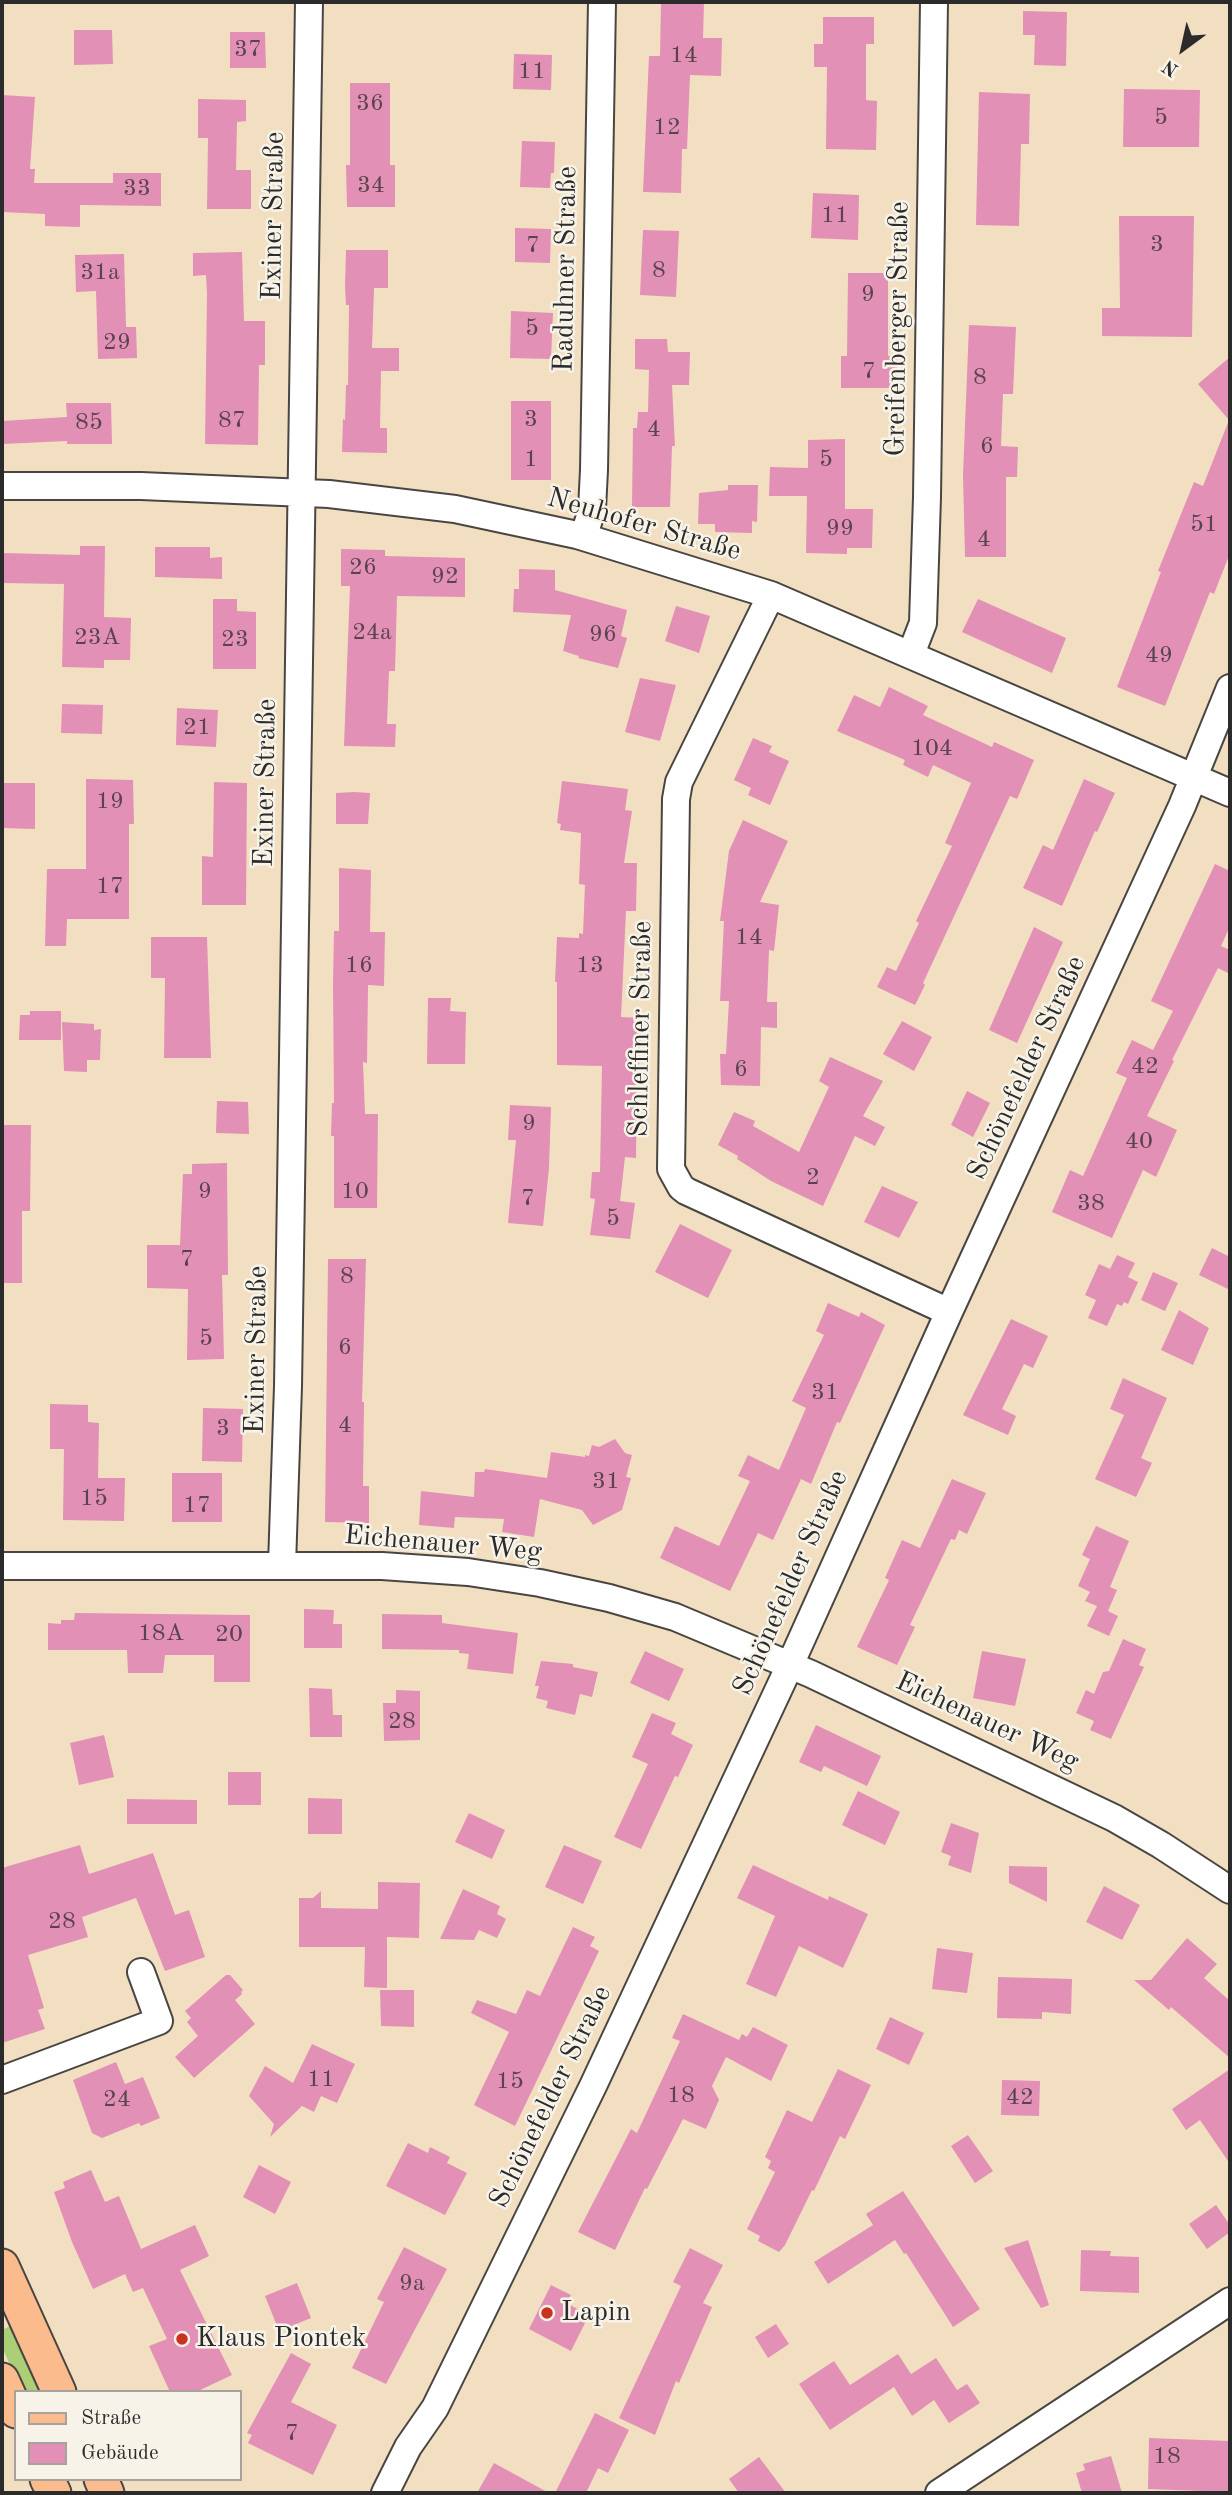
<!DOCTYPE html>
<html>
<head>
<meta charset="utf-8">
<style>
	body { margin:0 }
	#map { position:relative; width:1232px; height:2495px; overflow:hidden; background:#f2dfc2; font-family:"Old Standard TT",serif }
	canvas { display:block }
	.frame { position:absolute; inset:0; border:4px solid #2b2b2b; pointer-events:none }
	.legend { position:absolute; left:14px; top:2390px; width:228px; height:91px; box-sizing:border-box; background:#f7f3e8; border:2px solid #a5a39c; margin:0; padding:9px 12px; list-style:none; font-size:21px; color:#2b2b2b }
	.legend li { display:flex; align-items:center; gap:14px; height:35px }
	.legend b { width:35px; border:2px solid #a5a39c }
	.north { position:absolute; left:1148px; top:14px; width:70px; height:70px; -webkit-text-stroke:5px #f7f3e8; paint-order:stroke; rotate:213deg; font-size:19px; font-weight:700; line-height:28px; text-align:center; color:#2b2b2b }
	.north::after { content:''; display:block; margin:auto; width:24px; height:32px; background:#2b2b2b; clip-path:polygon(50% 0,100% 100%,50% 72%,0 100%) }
</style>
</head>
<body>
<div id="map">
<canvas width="1232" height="2495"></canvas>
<div class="frame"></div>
<ul class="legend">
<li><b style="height:9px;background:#fbbb8d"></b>Straße</li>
<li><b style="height:19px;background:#e290b5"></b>Gebäude</li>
</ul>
<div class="north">N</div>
</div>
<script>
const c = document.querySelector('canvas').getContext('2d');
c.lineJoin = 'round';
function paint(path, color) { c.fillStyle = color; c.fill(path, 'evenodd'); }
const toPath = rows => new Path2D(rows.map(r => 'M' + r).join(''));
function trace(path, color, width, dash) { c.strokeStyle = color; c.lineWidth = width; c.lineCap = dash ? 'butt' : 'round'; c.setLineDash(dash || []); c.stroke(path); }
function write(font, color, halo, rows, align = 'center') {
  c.font = font + ' "Old Standard TT",serif'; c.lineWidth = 5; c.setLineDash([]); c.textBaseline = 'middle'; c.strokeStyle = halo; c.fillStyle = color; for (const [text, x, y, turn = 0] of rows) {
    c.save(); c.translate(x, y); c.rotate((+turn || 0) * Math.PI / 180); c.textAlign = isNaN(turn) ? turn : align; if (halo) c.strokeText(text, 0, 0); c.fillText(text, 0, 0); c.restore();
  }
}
paint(toPath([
	[10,2326,41,2392,22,2392,2,2347,2,2330]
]), '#acce77');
paint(toPath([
	[661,2,704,2,703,38,722,38,721,76,690,75,687,149,682,149,681,193,643,192,649,56,660,56],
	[1023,11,1067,12,1066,66,1034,65,1035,35,1023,35],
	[823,17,874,17,874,44,866,44,866,100,877,101,876,150,826,149,827,67,814,67,814,44,823,44],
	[74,30,112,30,113,64,74,65],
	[230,32,265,32,266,68,230,68],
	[514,54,552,55,551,90,513,89],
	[350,83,390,83,390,165,395,165,395,207,347,207,346,165,350,165],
	[1124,89,1200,90,1199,147,1123,147],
	[979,92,1030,94,1029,144,1021,144,1019,226,976,225],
	[2,95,35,97,30,169,35,169,34,183,113,183,113,173,161,173,161,206,80,205,80,227,45,226,45,214,2,212],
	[198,99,246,100,246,121,237,122,236,170,251,170,251,209,207,209,208,138,198,138],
	[522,141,555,142,554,173,551,173,550,188,520,187],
	[813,193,859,195,858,240,811,238],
	[1119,216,1194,216,1192,337,1102,336,1102,308,1120,308],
	[515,228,551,229,550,263,515,262],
	[643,230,679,231,676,297,640,295],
	[346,250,388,250,388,288,374,288,372,348,399,348,399,371,381,371,380,428,387,428,387,453,342,452,343,419,345,420,346,385,348,385,349,305,346,305,345,287],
	[242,252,244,321,265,321,265,365,259,365,258,445,205,444,207,293,206,275,193,276,193,253],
	[124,254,126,327,136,327,137,358,98,359,96,291,76,292,75,255],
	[848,273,888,273,888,356,897,356,897,388,841,388,841,356,847,356],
	[511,311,553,313,551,359,510,358],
	[969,325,1016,327,1013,394,1003,394,1001,446,1018,447,1017,477,1006,477,1006,557,965,557,963,475],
	[635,339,667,339,668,352,690,352,689,385,672,385,675,446,672,446,670,507,632,507,633,428,637,428,638,412,648,412,649,370,635,369],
	[1230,357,1230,553,1214,594,1210,592,1165,706,1117,687,1161,572,1158,571,1194,482,1203,486,1229,420,1198,384],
	[511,401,551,401,551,480,511,480],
	[66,403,111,403,112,444,67,444,67,441,2,444,2,421,67,417],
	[845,439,845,509,873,509,872,548,847,548,847,554,806,553,807,496,769,496,770,467,808,468,808,440],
	[728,485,758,485,757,522,752,521,752,533,715,532,715,524,698,524,699,493,728,490],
	[80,546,105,546,104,617,131,618,130,660,104,660,104,668,62,667,64,584,2,583,2,553,80,555],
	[155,547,210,547,210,558,222,557,222,579,155,577],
	[341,549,385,550,385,556,465,558,465,597,397,596,395,671,389,671,387,724,396,724,395,747,344,746,350,586,341,586],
	[519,569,555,570,555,590,627,610,621,636,627,638,618,668,578,658,579,656,563,651,571,615,513,612,514,589,519,589],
	[213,599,237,599,237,611,256,612,256,669,213,669],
	[978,599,1066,638,1052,673,962,632],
	[676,606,710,616,699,653,665,641],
	[640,678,676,685,660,741,625,732],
	[889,687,928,706,923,715,992,747,994,742,1034,760,1017,799,1010,796,923,983,925,985,915,1005,877,987,887,967,896,971,919,923,916,921,952,846,945,843,971,783,933,765,928,777,903,765,905,760,837,731,854,695,880,707],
	[62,704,103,705,102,734,61,733],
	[177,708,218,710,216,747,176,745],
	[753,738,772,746,769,752,789,761,770,805,748,795,751,788,734,780],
	[86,779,133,780,134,824,129,824,129,919,67,919,66,946,45,946,47,869,86,869],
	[1084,779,1115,793,1097,832,1095,831,1062,906,1023,888,1043,845,1053,850],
	[562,781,628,789,625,810,632,811,624,863,637,863,636,911,626,911,621,1017,642,1018,639,1067,637,1067,636,1158,625,1157,620,1201,635,1203,630,1239,590,1235,595,1199,590,1198,592,1172,600,1172,602,1066,557,1065,557,982,555,982,557,937,579,938,579,933,583,934,585,885,579,884,581,833,560,830,561,824,557,823],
	[214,782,247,783,246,905,202,905,202,856,213,857],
	[2,783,35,783,35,829,2,828],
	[354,792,370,793,368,824,336,824,336,793],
	[743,820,788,841,760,902,779,905,774,951,769,950,767,1002,777,1002,777,1028,761,1027,760,1086,721,1085,720,1054,726,1054,729,1001,720,1001,724,921,720,921,729,851],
	[1215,864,1230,871,1230,926,1221,946,1230,950,1230,974,1218,968,1172,1060,1174,1061,1147,1116,1177,1130,1156,1177,1143,1170,1112,1238,1052,1212,1070,1170,1083,1176,1127,1078,1116,1073,1132,1040,1153,1050,1173,1011,1151,1001],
	[339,868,371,870,370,932,385,932,384,986,368,985,367,1063,363,1062,365,1114,378,1114,377,1208,334,1208,334,1136,331,1136,332,1103,334,1103,333,985,334,931,339,931],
	[1034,927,1063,942,1017,1043,989,1030],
	[151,937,207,937,211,1058,164,1058,165,978,151,978],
	[428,998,451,998,450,1011,466,1012,465,1064,427,1064],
	[30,1011,61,1011,61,1040,19,1040,20,1015,30,1015],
	[902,1021,932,1037,914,1071,883,1054],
	[62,1022,94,1024,94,1030,101,1029,100,1060,87,1060,87,1072,64,1071],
	[830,1057,883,1081,863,1116,885,1127,875,1146,855,1136,823,1206,771,1181,737,1159,738,1156,718,1145,734,1112,755,1121,753,1126,799,1152,829,1087,819,1081],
	[967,1091,990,1103,973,1137,951,1125],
	[217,1101,248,1102,249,1134,216,1133],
	[510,1105,551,1107,549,1168,543,1226,508,1223,516,1140,508,1140],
	[2,1125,31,1125,30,1211,22,1211,22,1283,2,1283],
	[227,1163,228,1275,222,1275,224,1359,187,1360,188,1289,147,1288,147,1245,180,1245,183,1174,192,1174,192,1164],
	[882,1186,918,1202,899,1238,864,1222],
	[680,1224,732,1250,708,1298,655,1272],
	[1212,1248,1230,1257,1230,1290,1199,1275],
	[1117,1255,1135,1263,1128,1277,1138,1282,1128,1304,1124,1302,1122,1306,1117,1304,1107,1326,1088,1318,1096,1300,1085,1295,1099,1264,1110,1269],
	[328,1259,366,1259,362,1402,364,1402,363,1486,369,1486,369,1523,325,1522],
	[1153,1272,1178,1283,1165,1311,1141,1300],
	[828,1303,859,1317,861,1312,885,1325,840,1423,837,1422,811,1484,801,1479,773,1540,758,1533,730,1591,660,1558,675,1526,719,1546,750,1481,738,1476,748,1455,779,1470,806,1408,792,1401,824,1335,816,1331],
	[1179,1310,1209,1328,1193,1365,1161,1350],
	[1011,1319,1048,1336,1033,1368,1024,1364,1002,1409,1016,1416,1008,1435,963,1415],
	[1123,1378,1167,1398,1141,1458,1152,1463,1136,1497,1095,1479,1124,1415,1110,1409],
	[50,1404,88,1405,88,1422,99,1423,98,1478,125,1478,124,1521,63,1520,64,1449,50,1449],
	[203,1408,243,1409,242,1462,202,1461],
	[615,1439,625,1453,632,1455,626,1477,631,1478,622,1510,593,1525,582,1510,540,1499,534,1537,502,1532,504,1519,455,1517,454,1528,419,1525,421,1491,474,1497,475,1472,484,1472,485,1469,547,1478,551,1452,585,1457,585,1455,589,1456,592,1445,599,1447],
	[172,1473,222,1473,222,1522,172,1522],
	[952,1479,986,1493,967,1534,959,1530,955,1540,951,1539,910,1625,915,1627,897,1665,857,1647,889,1580,885,1578,902,1540,920,1548],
	[1096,1526,1129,1541,1110,1587,1117,1590,1108,1611,1118,1616,1109,1636,1087,1626,1097,1606,1085,1601,1090,1592,1078,1586,1090,1559,1082,1555],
	[304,1609,334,1610,333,1624,342,1624,342,1648,304,1648],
	[75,1613,250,1615,250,1682,214,1682,214,1655,165,1655,163,1673,128,1673,127,1650,48,1650,48,1623,61,1624,61,1620,74,1620],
	[382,1614,442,1615,442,1623,518,1633,513,1674,467,1669,469,1654,459,1653,459,1650,382,1649],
	[1123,1639,1146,1649,1139,1665,1144,1667,1111,1739,1090,1730,1094,1721,1076,1713,1086,1690,1094,1694,1103,1672,1109,1671],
	[645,1651,684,1669,669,1701,630,1683],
	[982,1651,1026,1659,1015,1706,973,1698],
	[541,1661,573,1664,573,1667,598,1672,592,1697,580,1694,575,1715,546,1708,548,1701,536,1698,539,1686,535,1686],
	[309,1688,332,1689,333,1715,342,1715,342,1737,310,1737],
	[396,1690,420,1691,420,1740,384,1741,383,1703,396,1703],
	[652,1713,676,1723,671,1734,693,1745,678,1777,675,1776,641,1849,614,1837,648,1764,632,1757],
	[816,1725,881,1756,867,1786,824,1766,821,1772,799,1762],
	[104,1735,114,1777,79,1785,70,1743],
	[228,1772,261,1772,261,1805,228,1805],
	[858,1791,900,1812,885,1845,842,1825],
	[308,1798,342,1799,342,1834,308,1834],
	[127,1799,197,1800,197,1824,127,1824],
	[469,1813,505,1830,492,1859,455,1842],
	[951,1823,979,1833,971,1873,948,1865,951,1856,941,1852],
	[80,1845,89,1874,153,1853,175,1915,189,1910,205,1957,165,1971,136,1898,82,1917,88,1937,28,1955,44,2008,38,2010,45,2029,2,2043,2,1868],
	[564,1845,602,1861,583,1904,545,1887],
	[753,1865,828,1900,829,1896,868,1914,843,1968,799,1946,776,1997,746,1984,775,1916,737,1898],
	[1009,1866,1047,1867,1047,1902,1009,1883],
	[378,1882,420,1883,419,1938,387,1937,387,1988,364,1987,365,1947,299,1947,299,1898,313,1898,321,1891,321,1908,378,1909],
	[1104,1886,1140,1905,1122,1940,1086,1922],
	[463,1889,500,1906,497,1914,506,1919,497,1938,479,1930,474,1940,440,1939],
	[573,1927,595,1937,590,1946,599,1951,515,2126,474,2105,509,2032,471,2013,477,2000,516,2014,527,1990,540,1996],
	[1187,1938,1217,1964,1204,1978,1230,2001,1230,2058,1171,2007,1169,2010,1134,1980,1151,1980],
	[937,1948,973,1953,967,1993,932,1989],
	[226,1975,230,1975,243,1990,241,1992,242,1994,235,2000,255,2024,194,2078,175,2057,198,2036,187,2022,191,2018,185,2011],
	[998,1977,1072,1979,1071,2014,1042,2012,1042,2019,997,2018],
	[380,1990,414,1990,414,2027,381,2026],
	[683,2014,739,2040,742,2034,747,2037,753,2027,788,2045,771,2081,726,2057,712,2086,719,2100,706,2129,683,2119,647,2189,645,2188,615,2250,578,2232,631,2129,637,2133,680,2041,672,2038],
	[890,2017,924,2033,909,2065,876,2049],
	[312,2044,355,2064,337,2103,321,2096,314,2112,302,2106,270,2137,274,2124,249,2096,265,2066,293,2083],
	[116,2062,125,2084,143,2077,160,2118,141,2126,139,2123,102,2138,92,2133,73,2080],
	[838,2069,871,2085,845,2139,840,2136,814,2191,812,2190,785,2245,779,2252,758,2241,760,2236,747,2229,775,2172,768,2168,771,2161,765,2157,787,2110,812,2122],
	[1230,2069,1230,2164,1200,2120,1186,2130,1172,2109],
	[1002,2080,1040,2081,1039,2116,1001,2115],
	[968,2135,993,2171,975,2183,951,2146],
	[408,2143,428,2153,430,2147,450,2157,447,2163,467,2173,445,2215,386,2186],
	[259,2165,291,2182,275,2214,243,2197],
	[91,2170,105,2202,119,2196,141,2249,195,2225,209,2256,180,2270,232,2375,196,2392,170,2392,149,2346,167,2339,143,2288,133,2292,125,2274,93,2289,72,2242,54,2192,65,2188,63,2182],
	[903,2191,980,2309,953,2327,906,2253,904,2254,895,2240,828,2284,814,2262,873,2225,866,2214],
	[1216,2205,1230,2225,1230,2232,1207,2249,1189,2224],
	[1028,2240,1049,2305,1041,2308,1004,2248],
	[404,2247,447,2269,386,2384,352,2368,384,2302,377,2299],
	[690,2248,723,2265,703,2303,712,2307,679,2383,676,2381,655,2435,619,2418,681,2286,673,2282],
	[1081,2250,1111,2251,1110,2256,1139,2257,1139,2293,1080,2291],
	[297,2283,311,2318,279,2331,265,2296],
	[551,2285,571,2295,566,2303,589,2315,571,2351,529,2329],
	[776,2324,789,2344,768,2358,755,2337],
	[291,2353,311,2364,291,2402,337,2425,313,2475,248,2443,252,2435,247,2433],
	[898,2354,911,2374,936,2358,957,2390,967,2384,980,2403,949,2423,934,2400,912,2416,894,2387,830,2430,799,2384,834,2361,850,2385],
	[595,2413,629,2430,608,2473,598,2468,586,2493,555,2493],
	[1149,2438,1230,2441,1230,2492,1148,2489],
	[1111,2456,1122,2493,1082,2493,1076,2473,1085,2470,1083,2464],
	[759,2457,786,2493,739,2493,729,2479],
	[494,2463,549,2493,477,2493]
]), '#e290b5');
const minor = toPath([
	[2,486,141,486,329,494,455,509,577,535,771,595,1230,793],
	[584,536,592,509,594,470,602,2],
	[771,595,679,782,676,799,671,1169,681,1187,686,1191,949,1312],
	[911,654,923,623,927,497,934,2],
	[282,1565,288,1386,309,2],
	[2,1566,382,1566,468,1572,540,1583,609,1598,675,1617,811,1674,1114,1818,1161,1845,1230,1890],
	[2,2080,159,2021,141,1972],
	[385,2493,408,2447,435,2408,593,2086,790,1665,949,1312,1182,806,1230,688],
	[939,2493,1230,2301]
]);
const major = toPath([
	[2,2266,59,2392],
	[2,2380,16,2411],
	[47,2479,54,2493],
	[101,2479,107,2493]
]);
trace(minor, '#494642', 30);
trace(major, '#494642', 37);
trace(minor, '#fff', 26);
trace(major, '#fbbb8d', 33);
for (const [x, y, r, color] of [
	[547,2313,7,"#c8321e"],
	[182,2339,7,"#c8321e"]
]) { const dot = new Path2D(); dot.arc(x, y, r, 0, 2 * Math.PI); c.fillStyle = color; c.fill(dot); trace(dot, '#f7f3e8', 2.5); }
write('24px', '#59444e', null, [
	["37",248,50],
	["14",684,56],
	["11",532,72],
	["36",370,104],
	["5",1161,118],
	["12",667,128],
	["34",371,186],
	["33",137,189],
	["11",835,216],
	["3",1157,245],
	["7",533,246],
	["8",659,271],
	["31a",100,273],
	["9",868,295],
	["5",532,329],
	["29",117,343],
	["7",869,372],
	["8",980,378],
	["3",531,420],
	["87",232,421],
	["85",89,423],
	["4",654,430],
	["6",987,447],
	["1",531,460],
	["5",826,460],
	["51",1204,525],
	["99",840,529],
	["4",984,540],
	["26",363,568],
	["92",445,577],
	["24a",372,633],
	["96",603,635],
	["23A",97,638],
	["23",235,640],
	["49",1159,656],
	["21",197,728],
	["104",932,749],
	["19",110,802],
	["17",110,887],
	["14",749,938],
	["16",359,966],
	["13",590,966],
	["42",1145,1067],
	["6",741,1070],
	["9",529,1124],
	["40",1139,1142],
	["2",813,1178],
	["9",205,1192],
	["10",355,1192],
	["7",528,1199],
	["38",1091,1204],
	["5",613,1219],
	["7",187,1260],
	["8",347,1277],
	["5",206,1339],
	["6",345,1348],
	["31",825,1393],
	["4",345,1426],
	["3",223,1429],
	["31",606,1482],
	["15",94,1499],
	["17",197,1506],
	["18A",161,1634],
	["20",229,1635],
	["28",402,1722],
	["28",62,1922],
	["11",321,2080],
	["15",510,2082],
	["18",681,2096],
	["42",1020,2098],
	["24",117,2100],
	["9a",412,2284],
	["7",292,2434],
	["18",1167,2457]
]);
write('28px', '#2b2b2b', '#f7f3e8', [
	["Exiner Straße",274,216,-89],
	["Raduhner Straße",566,269,-89],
	["Greifenberger Straße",898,329,-89],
	["Neuhofer Straße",644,525,16],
	["Exiner Straße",266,783,-89],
	["Schleffiner Straße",641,1029,-89],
	["Schönefelder Straße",1027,1068,-65],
	["Exiner Straße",257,1350,-89],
	["Eichenauer Weg",443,1544,5],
	["Schönefelder Straße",791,1583,-66],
	["Eichenauer Weg",987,1722,25],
	["Schönefelder Straße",551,2097,-64]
]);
write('28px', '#2b2b2b', '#f7f3e8', [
	["Lapin",561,2313],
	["Klaus Piontek",196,2339]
], 'left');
</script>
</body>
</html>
